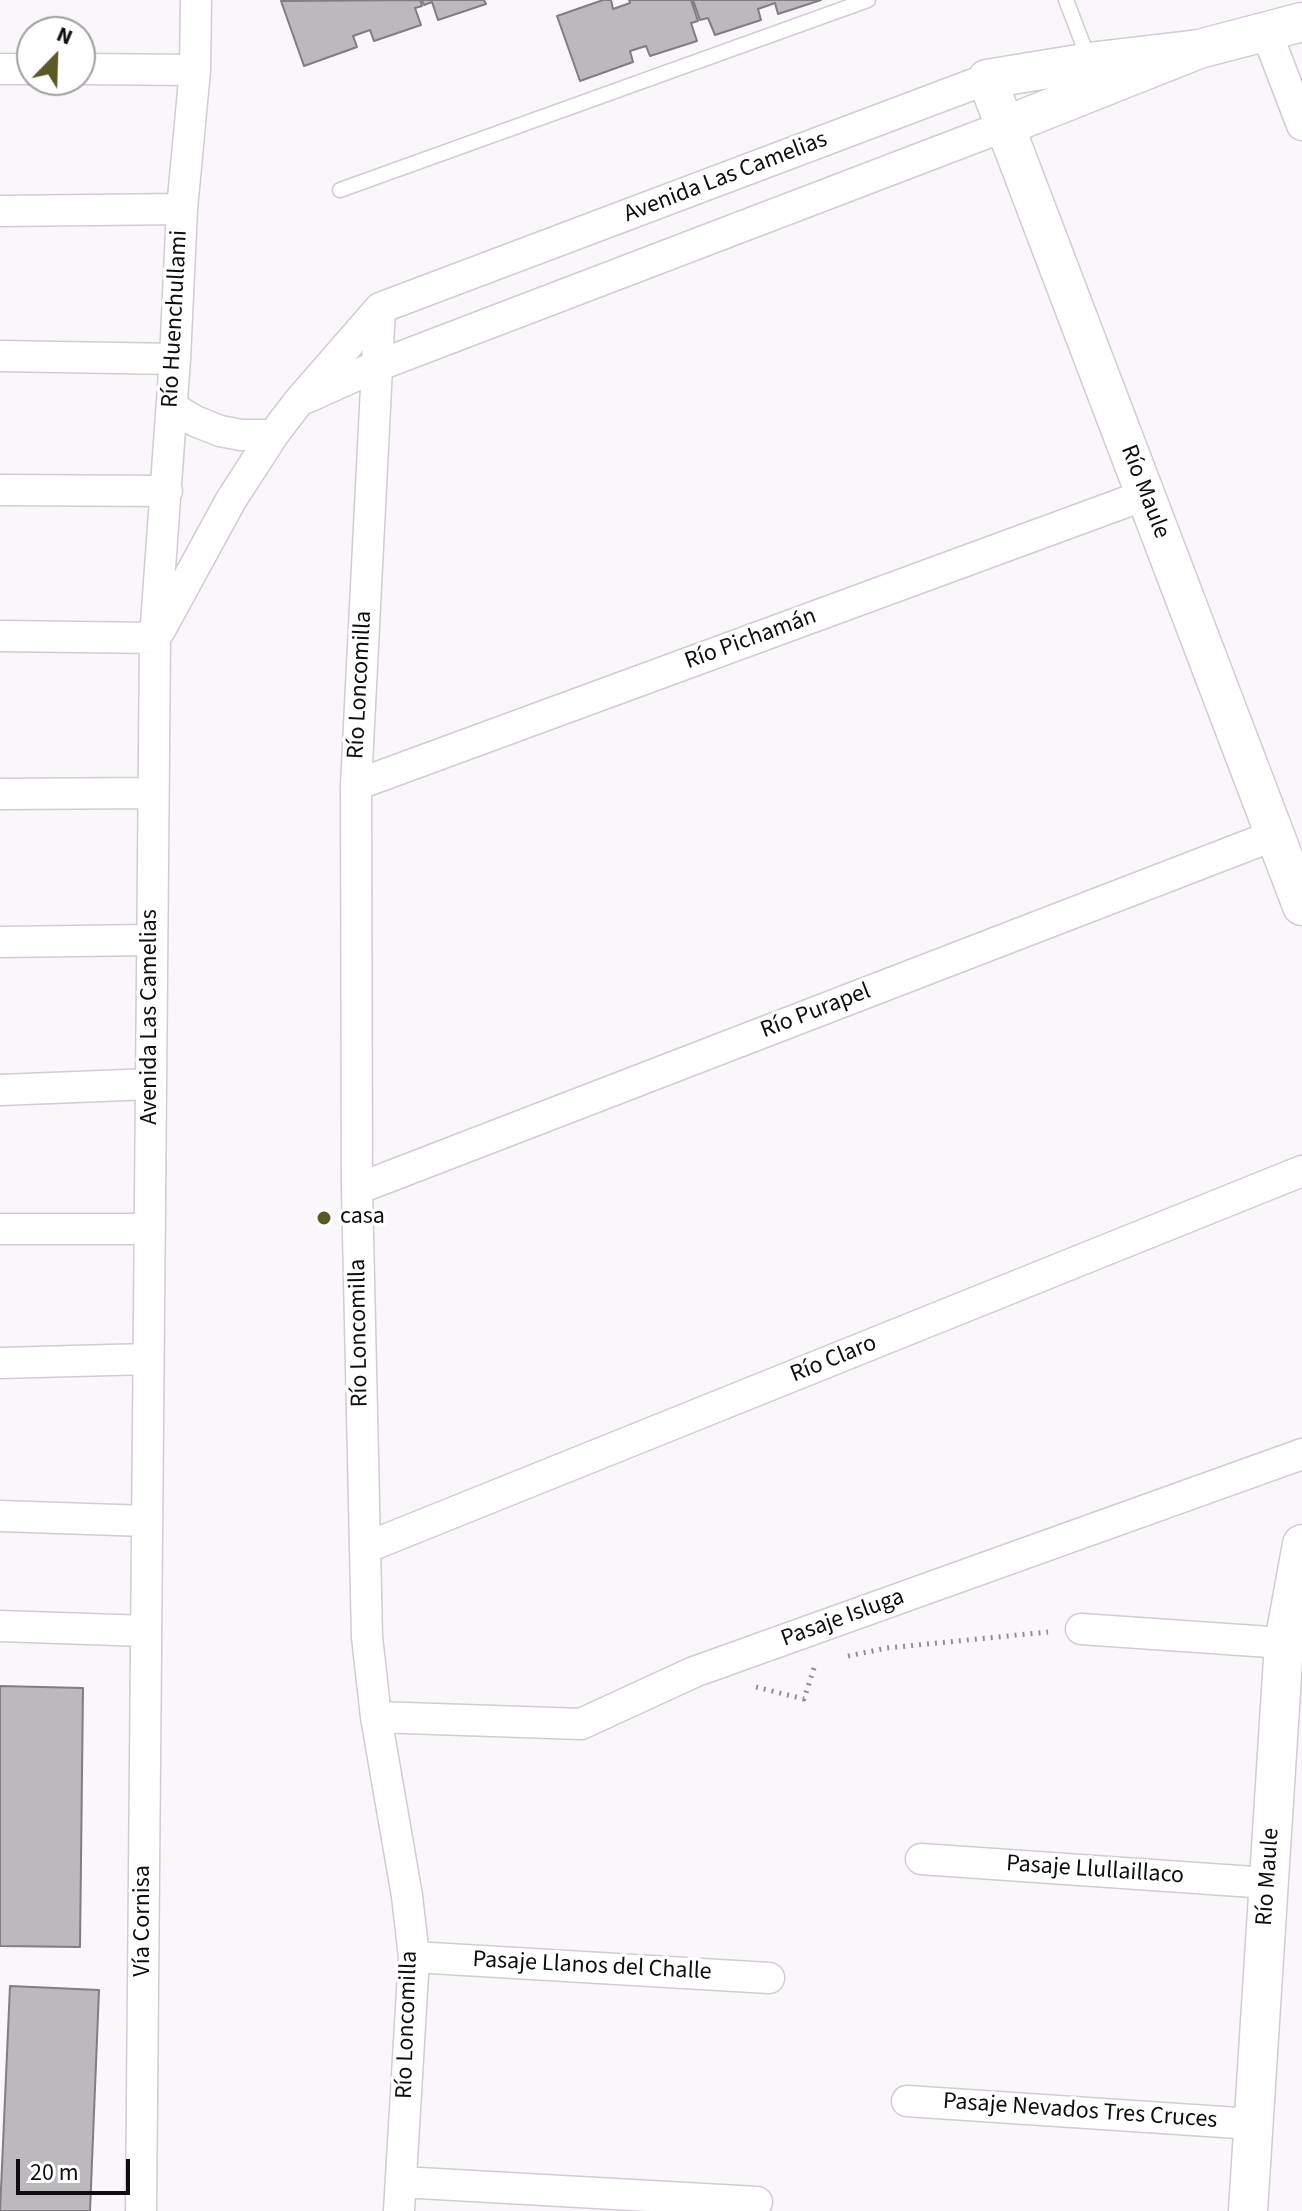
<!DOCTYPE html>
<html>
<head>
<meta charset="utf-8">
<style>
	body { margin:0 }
	#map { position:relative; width:1302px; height:2211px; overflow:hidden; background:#fbf6fc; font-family:"Source Sans 3",sans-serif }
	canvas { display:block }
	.north { position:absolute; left:16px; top:16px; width:80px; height:80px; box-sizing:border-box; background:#fff; border:2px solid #9f9e9f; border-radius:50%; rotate:23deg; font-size:22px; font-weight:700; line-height:32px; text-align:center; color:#0e0d0f }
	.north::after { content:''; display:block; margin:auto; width:28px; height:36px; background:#5b5926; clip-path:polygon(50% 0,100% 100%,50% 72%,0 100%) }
	.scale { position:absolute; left:16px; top:2159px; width:114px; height:36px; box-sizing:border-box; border:4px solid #0e0d0f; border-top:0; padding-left:10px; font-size:24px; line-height:28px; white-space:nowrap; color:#0e0d0f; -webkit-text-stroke:6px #fff; paint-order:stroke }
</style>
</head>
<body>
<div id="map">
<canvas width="1302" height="2211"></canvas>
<div class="north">N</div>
<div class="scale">20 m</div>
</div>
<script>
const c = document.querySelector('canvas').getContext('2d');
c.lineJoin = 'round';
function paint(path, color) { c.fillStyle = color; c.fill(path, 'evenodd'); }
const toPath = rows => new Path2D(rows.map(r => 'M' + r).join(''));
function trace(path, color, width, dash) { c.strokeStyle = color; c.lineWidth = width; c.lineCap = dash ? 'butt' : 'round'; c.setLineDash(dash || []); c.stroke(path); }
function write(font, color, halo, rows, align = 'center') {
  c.font = font + ' "Source Sans 3",sans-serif'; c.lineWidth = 7; c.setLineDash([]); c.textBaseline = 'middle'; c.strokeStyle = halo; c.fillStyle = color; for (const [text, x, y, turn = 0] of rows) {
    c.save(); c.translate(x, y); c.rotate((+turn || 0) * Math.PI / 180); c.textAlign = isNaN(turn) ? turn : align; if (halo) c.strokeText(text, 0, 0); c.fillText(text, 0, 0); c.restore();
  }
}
const building = toPath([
	[420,0,422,6,415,8,421,25,374,41,370,30,353,36,357,47,304,66,281,1,420,0],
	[422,0,484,0,486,4,438,20,432,2,424,5,422,0],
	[603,0,611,0,613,9,630,3,629,0,691,0,698,21,691,23,697,41,650,56,646,46,630,51,633,62,580,81,557,16,603,0],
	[693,0,821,0,778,14,775,3,758,9,761,20,715,35,708,18,700,20,693,0],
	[0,1686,83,1688,80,1947,0,1946,0,1686],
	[10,1986,99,1990,90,2211,0,2211,10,1986]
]);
paint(building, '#bcb8bd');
trace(building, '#817d82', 2);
const service = toPath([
	[1066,0,1089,60],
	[340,190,868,0]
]);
const minor = toPath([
	[1266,31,1302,125],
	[0,69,32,69],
	[80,69,195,70],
	[0,211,182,209],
	[380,308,356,785,357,1189,367,1637,376,1717,407,1896,414,1957,399,2211],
	[0,356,175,359],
	[306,398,377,366,1005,126],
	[172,407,195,421,220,431,241,435,273,435],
	[0,490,167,491],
	[160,630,231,500,273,435,299,401,380,308,987,79],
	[0,636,155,638],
	[356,785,1145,495],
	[0,794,153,793],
	[0,942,151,940],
	[0,1090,151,1084],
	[357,1189,1275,835],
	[0,1229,150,1229],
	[0,1363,148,1359],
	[0,1516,147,1521],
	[365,1548,1302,1171],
	[0,1626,146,1631],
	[1081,1629,1284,1643],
	[376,1717,581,1724,694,1672,1302,1454],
	[921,1859,1268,1883],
	[414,1957,769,1978],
	[907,2101,1253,2124],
	[401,2182,757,2202],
	[141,2211,155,638,175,359,182,209,195,70,196,0]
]);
const tertiary = toPath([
	[1199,49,1097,61,987,79,1302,906],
	[1005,126,1199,49,1302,22],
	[1248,2211,1284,1643,1302,1544]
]);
trace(service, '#d1ccd2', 17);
trace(minor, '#d1ccd2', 33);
trace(tertiary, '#d1ccd2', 41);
trace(toPath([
	[848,1656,887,1648,1048,1632],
	[756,1687,804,1699,815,1665]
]), '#928f93', 5, [2, 6]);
trace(service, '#fff', 14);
trace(minor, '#fff', 30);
trace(tertiary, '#fff', 38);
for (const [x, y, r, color] of [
	[324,1218,8,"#5b5926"]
]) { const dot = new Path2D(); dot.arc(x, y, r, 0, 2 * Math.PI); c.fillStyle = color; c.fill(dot); trace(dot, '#fff', 3); }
write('24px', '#0e0d0f', '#fff', [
	["Avenida Las Camelias",726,178,-21],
	["Río Huenchullami",176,319,-87],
	["Río Maule",1144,492,69],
	["Río Pichamán",751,640,-20],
	["Río Loncomilla",361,685,-87],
	["Río Purapel",816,1012,-21],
	["Avenida Las Camelias",151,1017,-90],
	["Río Loncomilla",360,1333,-91],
	["Río Claro",834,1360,-22],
	["Pasaje Isluga",843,1619,-20],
	["Pasaje Llullaillaco",1095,1871,4],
	["Río Maule",1269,1877,-86],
	["Vía Cornisa",144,1921,-90],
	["Pasaje Llanos del Challe",592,1967,3],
	["Río Loncomilla",408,2025,-88],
	["Pasaje Nevados Tres Cruces",1080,2112,4]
]);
write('24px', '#0e0d0f', '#fff', [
	["casa",340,1218]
], 'left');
</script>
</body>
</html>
